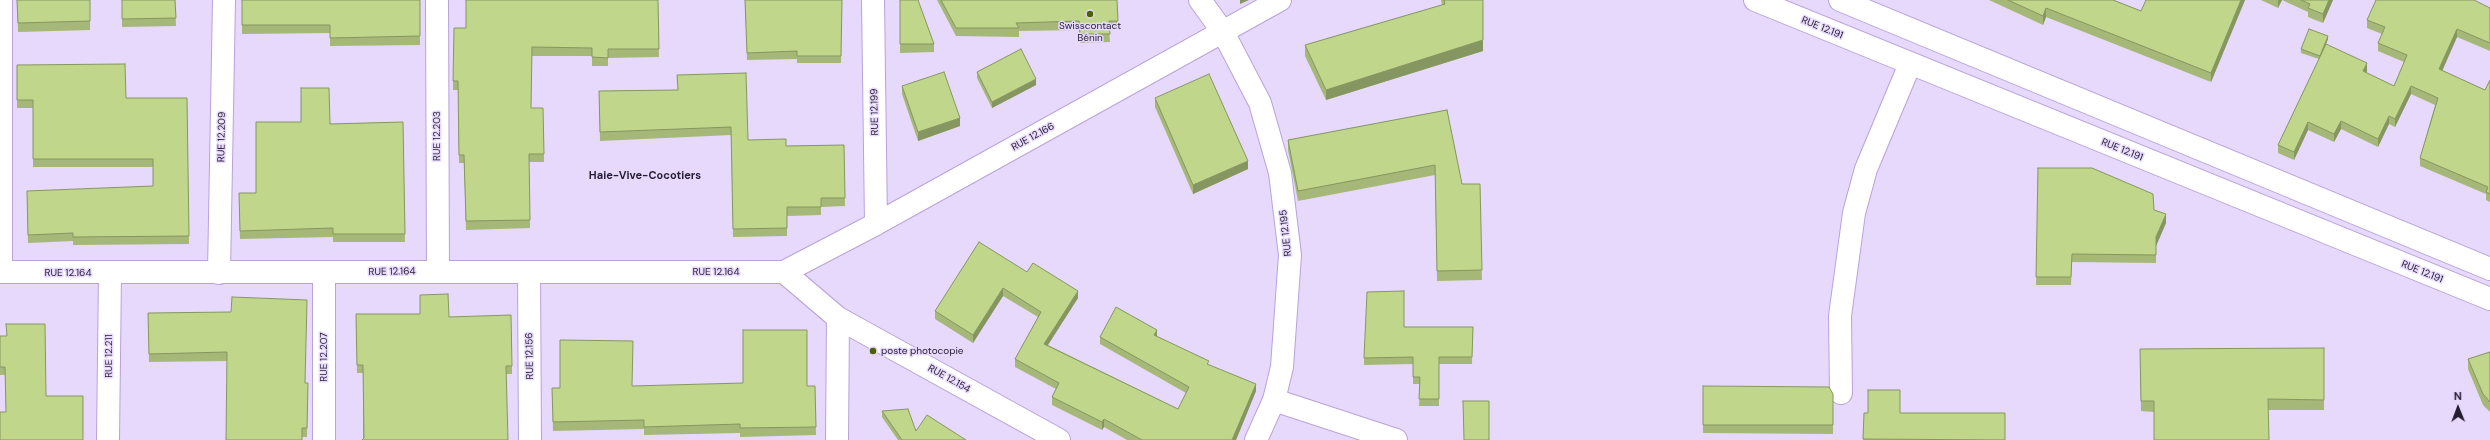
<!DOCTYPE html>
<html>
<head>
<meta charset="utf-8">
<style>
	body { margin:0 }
	#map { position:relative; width:2490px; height:440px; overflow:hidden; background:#e6d9fc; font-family:"DM Sans",sans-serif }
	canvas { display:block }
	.north { position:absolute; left:2438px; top:388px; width:40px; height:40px; -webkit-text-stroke:3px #e6d9fc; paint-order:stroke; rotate:359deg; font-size:11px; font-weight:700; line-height:16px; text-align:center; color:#241c31 }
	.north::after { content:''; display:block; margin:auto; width:14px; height:18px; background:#241c31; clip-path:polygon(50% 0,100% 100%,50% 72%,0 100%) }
</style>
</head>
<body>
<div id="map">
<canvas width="2490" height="440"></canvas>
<div class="north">N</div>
</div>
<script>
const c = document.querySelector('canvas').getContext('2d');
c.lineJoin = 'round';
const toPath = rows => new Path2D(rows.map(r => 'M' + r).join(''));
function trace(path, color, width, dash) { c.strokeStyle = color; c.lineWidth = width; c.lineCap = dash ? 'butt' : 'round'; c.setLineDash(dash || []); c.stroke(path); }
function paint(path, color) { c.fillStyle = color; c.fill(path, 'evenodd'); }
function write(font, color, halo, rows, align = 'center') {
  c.font = font + ' "DM Sans",sans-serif'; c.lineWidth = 3; c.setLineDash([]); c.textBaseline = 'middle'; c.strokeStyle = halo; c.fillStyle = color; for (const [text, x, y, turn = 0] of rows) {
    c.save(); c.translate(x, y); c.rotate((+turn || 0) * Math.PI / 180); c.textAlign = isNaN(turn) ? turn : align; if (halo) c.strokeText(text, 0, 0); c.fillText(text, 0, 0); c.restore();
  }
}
const minor = toPath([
	[1,0,1,272],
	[437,0,438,272],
	[873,0,876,224],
	[1200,0,1223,32,1260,103,1280,173,1290,255,1282,367,1274,400,1256,440],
	[0,272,784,272,876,224,1280,0],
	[529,272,530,440],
	[784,272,838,318,1059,440],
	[219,273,224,0],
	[1841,393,1840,316,1854,213,1866,169,1910,64],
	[1274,400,1396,440],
	[108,440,110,273],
	[324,440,324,274],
	[837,440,838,318]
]);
const major = toPath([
	[1755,0,2490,299],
	[1840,0,2490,269]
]);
trace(minor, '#b8a3db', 24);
trace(major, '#b8a3db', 24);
trace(minor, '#fff', 22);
trace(major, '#fff', 22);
paint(toPath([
	[17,0,90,0,90,30,18,32],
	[122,0,175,0,176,26,122,27],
	[242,0,420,0,420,45,330,46,330,33,242,34],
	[658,0,659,57,608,58,608,66,592,66,592,56,532,56,531,108,543,108,544,162,529,162,530,228,466,230,464,163,459,163,458,90,453,90,453,81,466,28],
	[745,0,842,0,841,63,797,63,797,59,747,60],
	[900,0,934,44,934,52,900,53],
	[937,0,1117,0,1118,29,1109,29,1110,42,1080,43,1079,30,1019,31,1019,37,956,36],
	[1441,0,1483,0,1483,51,1326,100,1305,56,1305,45,1442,5],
	[1989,0,2113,0,2141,11,2245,0,2211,82,2046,17,2043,25],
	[2261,0,2333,0,2323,23,2308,17,2308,12,2282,0,2278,8],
	[2490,8,2490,51,2457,37,2442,71,2485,90,2490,80,2490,202,2486,200,2486,194,2420,166,2420,158,2435,105,2411,94,2395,127,2389,124,2378,147,2341,129,2334,142,2308,130,2294,160,2278,153,2278,145,2319,59,2301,53,2301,49,2328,39,2324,48,2367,71,2367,73,2394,86,2404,62,2378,51,2378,43,2382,34,2367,28,2367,20],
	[17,65,126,98,187,98,189,244,73,245,73,241,28,243,27,198,153,186,153,167,33,167,33,108,17,108],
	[977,72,1036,85,992,108,977,78],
	[677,75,748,140,786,146,844,145,845,206,821,207,821,215,787,216,787,236,733,237,731,135,600,141,599,91,678,90],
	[902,86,960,126,918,141,902,94],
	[1155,98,1248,169,1193,194,1155,107],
	[1447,110,1462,184,1480,184,1482,280,1437,281,1435,175,1298,201,1288,150,1288,140],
	[403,122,405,242,333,242,333,237,240,239,239,193,256,193,330,124],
	[2038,168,2154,210,2166,223,2156,246,2156,263,2072,262,2071,285,2036,285],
	[1027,272,1078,298,1048,345,1178,409,1186,393,1100,344,1100,337,1157,336,1256,391,1236,440,1127,440,1104,427,1102,430,1052,405,1052,397,1056,389,1015,367,1015,359,1038,317,1003,296,973,343,935,319,935,311],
	[148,313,305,383,308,383,307,437,302,437,227,361,149,362],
	[356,314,449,317,512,366,512,374,506,374,363,438,363,373,357,373],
	[1404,327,1473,327,1472,364,1439,364,1439,406,1419,406,1420,384,1413,384,1413,364,1364,365,1364,358],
	[0,336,6,336,6,412,5,375,0,375],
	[2324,348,2324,410,2268,410,2154,412,2141,411,2140,349],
	[2490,352,2490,412,2483,405,2468,369,2468,359],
	[632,386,815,386,816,435,740,437,740,433,644,435,644,429,553,431,552,388],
	[1703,386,1833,394,1833,434,1703,433],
	[882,411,916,431,966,440,898,440,882,417],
	[1864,413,1900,413,2005,440,1863,440]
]), '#a5b878');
paint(toPath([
	[1240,0,1249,0,1240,4],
	[2241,0,2245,0,2211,82,2211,73],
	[2278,0,2282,0,2278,8],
	[2329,0,2333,0,2323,23,2323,14],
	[2046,8,2046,17,2043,25,2043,16],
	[2457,29,2457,37,2439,78,2439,69],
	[2328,36,2328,39,2320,59,2320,56],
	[1483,40,1483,51,1326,100,1326,90],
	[2367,63,2367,71,2363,79,2363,71],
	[1036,79,1036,85,992,108,992,102],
	[2411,86,2411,94,2395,127,2395,119],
	[2389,116,2389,124,2378,147,2378,139],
	[960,118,960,126,918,141,918,132],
	[2341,121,2341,129,2334,142,2334,134],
	[2308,122,2308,130,2294,160,2294,152],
	[1248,161,1248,169,1193,194,1193,185],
	[2166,214,2166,223,2156,246,2156,237],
	[1003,288,1003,296,973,343,973,335],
	[1078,291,1078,298,1044,351,1044,344],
	[1157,330,1157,338,1154,335],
	[1256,384,1256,391,1236,440,1232,440],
	[1104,419,1104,427,1102,430,1102,422]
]), '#869661');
const building = toPath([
	[17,0,90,0,90,21,18,23,17,0],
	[122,0,175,0,176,18,122,19,122,0],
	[242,0,420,0,420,36,330,38,330,25,242,25,242,0],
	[466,0,658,0,659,49,608,49,608,58,592,57,592,48,532,47,531,108,543,108,544,154,529,154,530,220,466,221,464,155,459,155,458,81,453,81,454,28,466,28,466,0],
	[745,0,842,0,841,56,797,56,797,51,747,53,745,0],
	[900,0,918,0,934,44,900,44,900,0],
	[941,0,1117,0,1118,21,1109,21,1110,34,1080,34,1079,21,1016,23,1019,28,956,28,941,0],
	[1444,0,1483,0,1483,40,1326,90,1305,45,1445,4,1444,0],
	[2008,0,2113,0,2141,11,2146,0,2241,0,2211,73,2046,8,2043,16,2008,0],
	[2301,0,2329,0,2323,14,2308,8,2310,4,2301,0],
	[2376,0,2474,0,2490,8,2490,43,2457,29,2439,69,2485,90,2490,80,2490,194,2486,192,2488,187,2420,158,2438,98,2411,86,2395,119,2389,116,2378,139,2341,121,2334,134,2308,122,2294,152,2278,145,2326,44,2367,63,2363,71,2394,86,2407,55,2378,43,2385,27,2367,20,2376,0],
	[2309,29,2328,36,2320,56,2301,49,2309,29],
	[1021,49,1036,79,992,102,977,72,1021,49],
	[125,64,126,98,187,98,189,236,73,237,73,233,28,235,27,191,153,186,153,159,33,159,33,100,17,100,17,65,125,64],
	[944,72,960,118,918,132,902,86,944,72],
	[746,73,748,140,786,139,786,146,844,145,845,198,821,198,821,207,787,207,787,228,733,229,731,127,600,132,599,91,678,90,677,75,746,73],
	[1209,74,1248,161,1193,185,1155,98,1209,74],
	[301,88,329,88,330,124,403,122,405,234,333,234,333,228,240,231,239,193,256,193,256,122,301,122,301,88],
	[1447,110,1462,184,1480,184,1482,270,1437,271,1435,165,1298,191,1288,140,1447,110],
	[2038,168,2092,168,2153,194,2154,210,2166,214,2156,237,2156,255,2072,254,2071,277,2036,277,2038,168],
	[979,242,1027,272,1033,263,1078,291,1044,344,1178,409,1189,387,1100,337,1116,307,1157,330,1154,335,1209,361,1207,364,1256,384,1232,440,1142,440,1104,419,1102,422,1052,397,1059,383,1015,359,1041,312,1003,288,973,335,935,311,979,242],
	[1404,291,1404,327,1473,327,1472,357,1439,357,1439,399,1419,399,1420,377,1413,377,1413,357,1364,358,1367,292,1404,291],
	[448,294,449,317,511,315,512,366,506,366,508,440,362,440,364,438,363,365,357,365,356,314,420,314,420,295,448,294],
	[232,297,307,300,305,383,308,383,307,428,302,428,302,440,226,440,227,352,149,354,148,313,231,312,232,297],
	[6,324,45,324,46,396,83,396,83,440,0,440,0,412,6,412,5,367,0,367,0,336,7,336,6,324],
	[743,330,807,330,807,386,815,386,816,427,740,428,740,424,644,427,644,420,553,422,552,388,560,388,560,340,633,341,632,386,743,383,743,330],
	[2324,348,2324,400,2268,399,2269,440,2154,440,2154,401,2141,401,2140,349,2324,348],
	[2490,352,2490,402,2483,394,2468,359,2490,352],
	[1703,386,1829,387,1833,394,1833,425,1703,425,1703,386],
	[1868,390,1900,390,1900,413,2005,413,2005,440,1863,439,1864,413,1868,413,1868,390],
	[1463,401,1489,401,1489,440,1464,440,1463,401],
	[908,409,916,431,927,415,966,440,902,440,882,411,908,409]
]);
paint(building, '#c0d68b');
trace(building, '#869661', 1);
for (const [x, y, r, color] of [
	[1090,14,4,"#4e6006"],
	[873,351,4,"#4e6006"]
]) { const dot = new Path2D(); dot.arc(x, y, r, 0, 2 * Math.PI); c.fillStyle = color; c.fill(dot); trace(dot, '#e6d9fc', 1.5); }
write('10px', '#241c31', '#e6d9fc', [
	["Swisscontact",1090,26],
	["Bénin",1090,38],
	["poste photocopie",881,351,"left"]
]);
write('10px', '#241c31', '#e6d9fc', [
	["RUE 12.191",1822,28,22],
	["RUE 12.199",875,112,-91],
	["RUE 12.203",437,136,-90],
	["RUE 12.209",222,137,-89],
	["RUE 12.166",1033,137,-29],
	["RUE 12.191",2122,150,22],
	["RUE 12.195",1286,233,-96],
	["RUE 12.164",392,272,-1],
	["RUE 12.164",716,272],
	["RUE 12.191",2422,272,22],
	["RUE 12.164",68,273],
	["RUE 12.211",109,356,-90],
	["RUE 12.156",530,356,-91],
	["RUE 12.207",324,357,-90],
	["RUE 12.154",949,379,29]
]);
write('bold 11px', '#241c31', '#e6d9fc', [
	["Haie-Vive-Cocotiers",645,176]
]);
</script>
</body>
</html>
